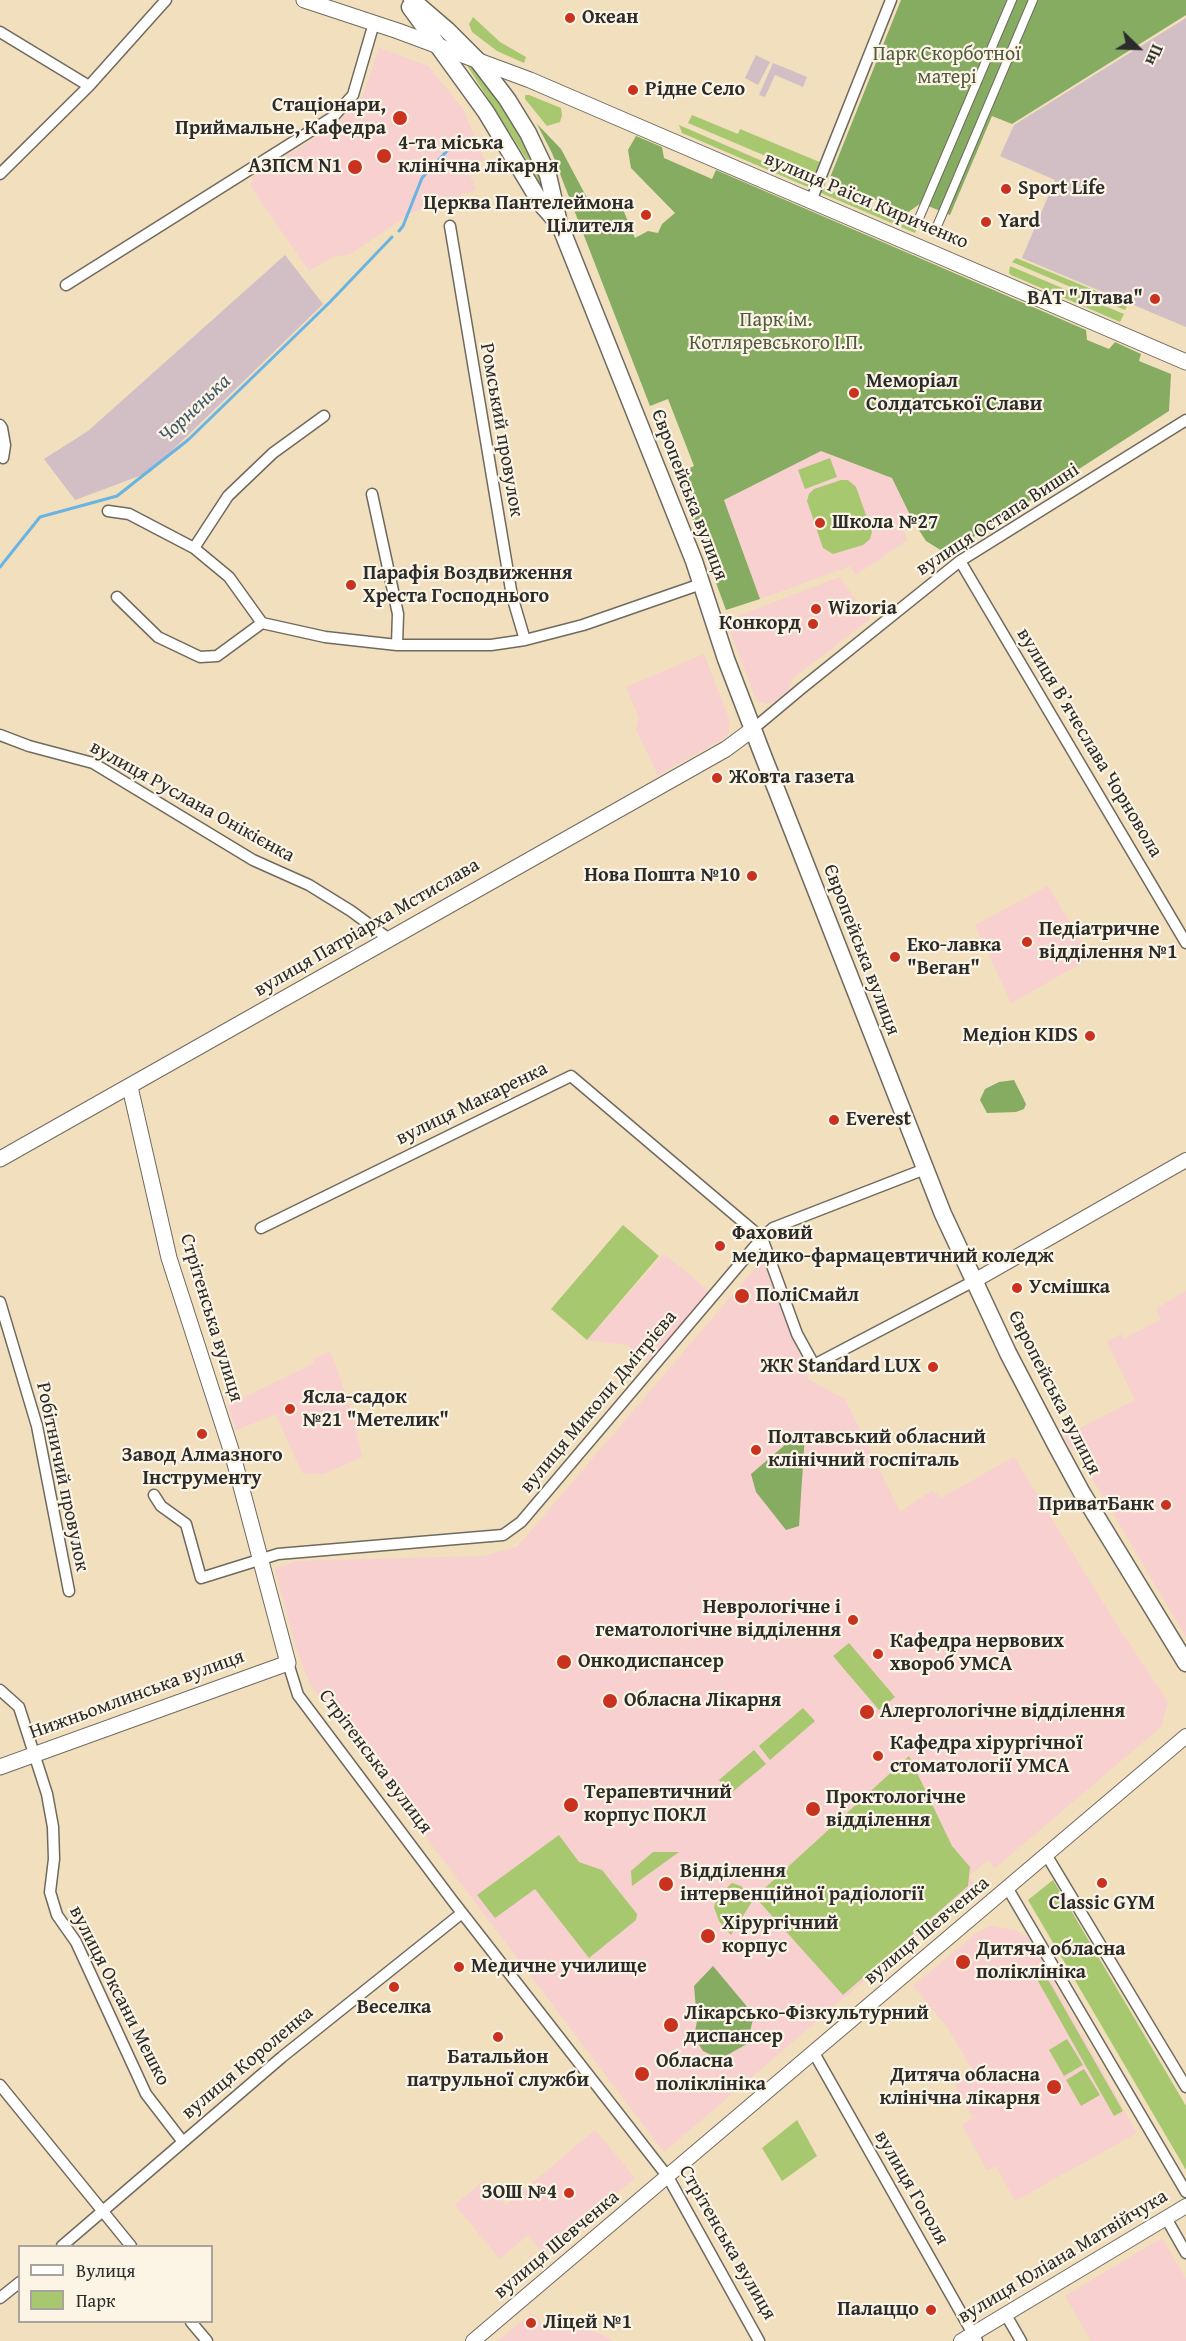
<!DOCTYPE html>
<html>
<head>
<meta charset="utf-8">
<style>
	body { margin:0 }
	#map { position:relative; width:1186px; height:2341px; overflow:hidden; background:#f1dfbe; font-family:"Gentium Book Plus",serif }
	canvas { display:block }
	.legend { position:absolute; left:18px; top:2245px; width:195px; height:78px; box-sizing:border-box; background:#fcf5e5; border:2px solid #a8a49b; margin:0; padding:8px 10px; list-style:none; font-size:18px; color:#2b2b2b }
	.legend li { display:flex; align-items:center; gap:12px; height:30px }
	.legend b { width:30px; border:2px solid #a8a49b }
	.north { position:absolute; left:1108px; top:18px; width:60px; height:60px; -webkit-text-stroke:4px #fcf5e5; paint-order:stroke; rotate:113deg; font-size:16px; font-weight:700; line-height:24px; text-align:center; color:#2b2b2b }
	.north::after { content:''; display:block; margin:auto; width:21px; height:27px; background:#2b2b2b; clip-path:polygon(50% 0,100% 100%,50% 72%,0 100%) }
</style>
</head>
<body>
<div id="map">
<canvas width="1186" height="2341"></canvas>
<ul class="legend">
<li><b style="height:8px;background:#fff"></b>Вулиця</li>
<li><b style="height:16px;background:#a8c870"></b>Парк</li>
</ul>
<div class="north">Пн</div>
</div>
<script>
const c = document.querySelector('canvas').getContext('2d');
c.lineJoin = 'round';
function paint(path, color) { c.fillStyle = color; c.fill(path, 'evenodd'); }
const toPath = rows => new Path2D(rows.map(r => 'M' + r).join(''));
function trace(path, color, width, dash) { c.strokeStyle = color; c.lineWidth = width; c.lineCap = dash ? 'butt' : 'round'; c.setLineDash(dash || []); c.stroke(path); }
function write(font, color, halo, rows, align = 'center') {
  c.font = font + ' "Gentium Book Plus",serif'; c.lineWidth = 4.5; c.setLineDash([]); c.textBaseline = 'middle'; c.strokeStyle = halo; c.fillStyle = color; for (const [text, x, y, turn = 0] of rows) {
    c.save(); c.translate(x, y); c.rotate((+turn || 0) * Math.PI / 180); c.textAlign = isNaN(turn) ? turn : align; if (halo) c.strokeText(text, 0, 0); c.fillText(text, 0, 0); c.restore();
  }
}
paint(toPath([
	[379,48,428,66,463,109,484,160,467,167,476,190,411,213,349,255,334,256,309,271,251,187,253,176,335,126,363,95],
	[821,450,892,478,913,521,902,525,907,540,856,575,850,566,760,599,724,500],
	[839,577,870,619,793,678,788,691,774,702,767,704,759,701,755,697,726,621],
	[704,654,729,719,729,732,726,737,658,775,636,730,639,717,626,687],
	[1048,886,1091,958,1011,1003,975,925],
	[664,1254,714,1295,653,1367,627,1345,587,1340],
	[762,1260,809,1380,845,1399,900,1512,933,1490,941,1498,1014,1457,1113,1619,1168,1702,1161,1727,995,1868,988,1860,969,1876,976,1885,664,2152,310,1684,296,1648,275,1569,296,1561,482,1556,517,1547],
	[1186,1291,1186,1637,1076,1451,1070,1448,1063,1437,1135,1400,1107,1342,1121,1334,1124,1339,1161,1319,1156,1309],
	[330,1351,353,1414,362,1457,324,1474,302,1473,276,1414,236,1430,228,1405,313,1364,314,1359],
	[990,1926,1015,1930,1029,1938,1137,2133,1015,2201,996,2166,987,2170,962,2125,973,2118,954,2083,973,2070,947,2027,913,1986,975,1934],
	[595,2130,635,2178,544,2254,528,2235,500,2259,455,2205,484,2180,506,2205],
	[1162,2238,1186,2279,1186,2341,1091,2341,1065,2296],
	[532,2313,548,2329,564,2316,614,2341,497,2341]
]), '#f7d0cf');
paint(toPath([
	[1186,18,1186,327,1022,258,1055,180,1000,156,1014,125],
	[756,55,770,62,758,85,745,78],
	[773,63,807,77,803,87,775,75,765,97,759,95],
	[285,255,323,304,150,472,75,500,44,459,88,431]
]), '#d2bec5');
paint(toPath([
	[473,17,500,42,526,57,524,63,497,51,472,32,469,24],
	[463,59,483,80,521,136,542,177,551,205,527,160],
	[525,95,529,95,561,108,562,115,560,122,547,126,525,99],
	[692,115,738,134,740,129,822,163,815,177,688,123],
	[679,125,813,183,810,188,682,133],
	[823,187,917,227,915,233,821,193],
	[1016,258,1128,304,1125,310,1012,262],
	[1010,266,1124,314,1120,322,1011,275,1009,273],
	[830,458,837,477,805,489,798,470],
	[841,480,848,480,856,487,872,532,870,539,863,545,833,554,823,548,807,501,809,494,814,489],
	[623,1225,659,1256,587,1340,551,1309],
	[849,1643,895,1697,879,1710,833,1656],
	[803,1708,815,1721,770,1760,759,1746],
	[754,1750,766,1764,730,1794,719,1780],
	[909,1756,952,1846,970,1867,968,1886,843,1995,755,1897],
	[559,1835,579,1862,602,1870,637,1914,636,1920,589,1958,535,1889,495,1918,477,1895],
	[653,1852,679,1852,632,1886,631,1871],
	[1053,1880,1186,2106,1186,2170,1028,1900],
	[732,1883,741,1886,753,1900,731,1935,719,1921,714,1907,717,1897],
	[1042,1969,1123,2111,1114,2116,1034,1974],
	[1067,2039,1083,2065,1064,2076,1049,2050],
	[1084,2069,1100,2095,1081,2106,1066,2080],
	[797,2120,817,2156,782,2181,762,2148]
]), '#a8c870');
paint(toPath([
	[901,0,1186,0,1186,15,1012,124,992,116,950,215,921,203,907,213,829,180],
	[537,124,561,149,586,196,602,204,619,200,635,238,648,231,658,233,662,224,675,213,631,168,628,150,636,136,662,147,664,158,712,179,716,170,1086,330,1087,340,1109,349,1115,342,1141,354,1139,361,1171,374,1169,411,947,554,926,541,913,521,892,478,821,451,724,500,760,599,726,610,676,474,694,466,668,399,650,406,552,153],
	[1014,1080,1026,1104,1024,1109,1016,1112,987,1113,980,1100,985,1089,999,1082],
	[805,1434,799,1526,786,1530,756,1492,751,1474,793,1438],
	[713,1966,754,2015,747,2044,720,2059,703,2051,694,2037,697,2021,694,1986]
]), '#86ac62');
trace(toPath([
	[399,231,403,226,422,178,459,138],
	[0,567,40,517,117,496,188,440,330,302,392,237]
]), '#69b4e2', 3);
const pedestrian = toPath([
	[917,223,1012,0],
	[935,231,1033,0]
]);
const minor = toPath([
	[0,32,89,86],
	[0,174,89,86,166,0],
	[811,201,891,0],
	[450,226,512,596,525,640],
	[66,285,333,117,353,95,374,23],
	[0,425,2,428,5,445,3,458],
	[372,494,398,614,397,645],
	[108,511,129,514,194,548,229,577,262,623,325,637,397,645,491,645,525,640,583,625,701,584],
	[194,548,228,496,273,453,324,416],
	[960,561,1186,943],
	[117,597,158,637,200,657,217,656,262,623],
	[753,729,802,688,960,561,1186,420],
	[0,735,29,746,93,763,253,860,309,885,351,911,389,939],
	[261,1228,571,1076,762,1238,797,1334,814,1365,974,1281],
	[0,1302,37,1426,69,1591],
	[154,1495,161,1506,186,1524,201,1578,278,1554,503,1535,521,1522,762,1238,773,1228,925,1169],
	[288,1663,298,1695,452,1900,668,2177,759,2341],
	[0,1690,19,1707,47,1794,53,1827,54,1859,50,1892,57,1915,76,1942,146,2094,183,2142],
	[1047,1856,1186,2087],
	[1008,1889,1186,2192],
	[814,2053,977,2341],
	[0,2085,131,2246],
	[1166,2218,1186,2253],
	[62,2246,282,2057,462,1913],
	[0,2298,20,2282],
	[1006,2315,1021,2341],
	[191,2322,207,2341]
]);
const tertiary = toPath([
	[974,1281,1186,1160],
	[473,2341,1186,1736],
	[961,2341,1186,2206]
]);
const secondary = toPath([
	[304,0,398,31,530,80,1186,362],
	[0,1159,726,749,753,729],
	[0,1767,288,1663,233,1456,169,1258,130,1087]
]);
const primary = toPath([
	[412,0,447,30,478,61,507,99,528,133,548,175,559,223,694,561,726,659,762,753,943,1214,1008,1353,1056,1445,1082,1493,1186,1663],
	[410,7,486,112,542,205,558,223]
]);
trace(pedestrian, '#706a5e', 10);
trace(minor, '#706a5e', 13);
trace(tertiary, '#706a5e', 16);
trace(secondary, '#706a5e', 17);
trace(primary, '#706a5e', 19);
trace(pedestrian, '#fff', 8);
trace(minor, '#fff', 10);
trace(tertiary, '#fff', 14);
trace(secondary, '#fff', 15);
trace(primary, '#fff', 16);
for (const [x, y, r, color] of [
	[570,18,6,"#c8321e"],
	[633,90,6,"#c8321e"],
	[400,118,8,"#c8321e"],
	[384,156,8,"#c8321e"],
	[355,167,8,"#c8321e"],
	[1006,189,6,"#c8321e"],
	[646,215,6,"#c8321e"],
	[986,222,6,"#c8321e"],
	[1155,299,6,"#c8321e"],
	[854,393,6,"#c8321e"],
	[820,523,6,"#c8321e"],
	[351,585,6,"#c8321e"],
	[816,609,6,"#c8321e"],
	[813,624,6,"#c8321e"],
	[717,778,6,"#c8321e"],
	[752,876,6,"#c8321e"],
	[1027,942,6,"#c8321e"],
	[895,957,6,"#c8321e"],
	[1090,1036,6,"#c8321e"],
	[834,1120,6,"#c8321e"],
	[720,1246,6,"#c8321e"],
	[1017,1288,6,"#c8321e"],
	[742,1296,8,"#c8321e"],
	[933,1367,6,"#c8321e"],
	[290,1409,6,"#c8321e"],
	[202,1434,6,"#c8321e"],
	[756,1450,6,"#c8321e"],
	[1166,1505,6,"#c8321e"],
	[853,1620,6,"#c8321e"],
	[878,1654,6,"#c8321e"],
	[564,1662,8,"#c8321e"],
	[610,1701,8,"#c8321e"],
	[867,1712,8,"#c8321e"],
	[878,1756,6,"#c8321e"],
	[571,1805,8,"#c8321e"],
	[813,1809,8,"#c8321e"],
	[1102,1883,6,"#c8321e"],
	[666,1884,8,"#c8321e"],
	[708,1936,8,"#c8321e"],
	[963,1962,8,"#c8321e"],
	[459,1967,6,"#c8321e"],
	[394,1987,6,"#c8321e"],
	[671,2025,8,"#c8321e"],
	[498,2037,6,"#c8321e"],
	[642,2074,8,"#c8321e"],
	[1054,2087,8,"#c8321e"],
	[569,2193,6,"#c8321e"],
	[931,2310,6,"#c8321e"],
	[531,2323,6,"#c8321e"]
]) { const dot = new Path2D(); dot.arc(x, y, r, 0, 2 * Math.PI); c.fillStyle = color; c.fill(dot); trace(dot, '#fcf5e5', 2); }
write('bold 20px', '#2b2b2b', '#fcf5e5', [
	["Океан",582,18],
	["Рідне Село",645,90],
	["Стаціонари,",386,106,"right"],
	["Приймальне, Кафедра",386,129,"right"],
	["4-та міська",398,144],
	["клінічна лікарня",398,167],
	["АЗПСМ N1",342,167,"right"],
	["Sport Life",1018,189],
	["Церква Пантелеймона",634,204,"right"],
	["Цілителя",634,227,"right"],
	["Yard",998,222],
	["ВАТ \"Лтава\"",1143,299,"right"],
	["Меморіал",866,382],
	["Солдатської Слави",866,405],
	["Школа №27",832,523],
	["Парафія Воздвиження",363,574],
	["Хреста Господнього",363,597],
	["Wizoria",828,609],
	["Конкорд",801,624,"right"],
	["Жовта газета",729,778],
	["Нова Пошта №10",740,876,"right"],
	["Педіатричне",1039,930],
	["відділення №1",1039,953],
	["Еко-лавка",907,946],
	["\"Веган\"",907,969],
	["Медіон KIDS",1078,1036,"right"],
	["Everest",846,1120],
	["Фаховий",732,1234],
	["медико-фармацевтичний коледж",732,1257],
	["Усмішка",1029,1288],
	["ПоліСмайл",756,1296],
	["ЖК Standard LUX",921,1367,"right"],
	["Ясла-садок",302,1398],
	["№21 \"Метелик\"",302,1421],
	["Полтавський обласний",768,1438],
	["клінічний госпіталь",768,1461],
	["Завод Алмазного",202,1456,"center"],
	["Інструменту",202,1479,"center"],
	["ПриватБанк",1154,1505,"right"],
	["Неврологічне і",841,1608,"right"],
	["гематологічне відділення",841,1631,"right"],
	["Кафедра нервових",890,1642],
	["хвороб УМСА",890,1665],
	["Онкодиспансер",578,1662],
	["Обласна Лікарня",624,1701],
	["Алергологічне відділення",880,1712],
	["Кафедра хірургічної",890,1744],
	["стоматології УМСА",890,1767],
	["Терапевтичний",584,1793],
	["корпус ПОКЛ",584,1816],
	["Проктологічне",826,1798],
	["відділення",826,1821],
	["Відділення",680,1872],
	["інтервенційної радіології",680,1895],
	["Classic GYM",1102,1904,"center"],
	["Хірургічний",722,1924],
	["корпус",722,1947],
	["Дитяча обласна",976,1950],
	["поліклініка",976,1973],
	["Медичне училище",471,1967],
	["Веселка",394,2008,"center"],
	["Лікарсько-Фізкультурний",684,2014],
	["диспансер",684,2037],
	["Батальйон",498,2058,"center"],
	["патрульної служби",498,2081,"center"],
	["Обласна",656,2062],
	["поліклініка",656,2085],
	["Дитяча обласна",1040,2076,"right"],
	["клінічна лікарня",1040,2099,"right"],
	["ЗОШ №4",557,2193,"right"],
	["Палаццо",919,2310,"right"],
	["Ліцей №1",543,2323]
], 'left');
write('20px', '#505a40', '#fcf5e5', [
	["Парк Скорботної",947,55],
	["матері",947,78],
	["Парк ім.",776,321],
	["Котляревського І.П.",776,344]
]);
write('20px', '#2b2b2b', '#fcf5e5', [
	["вулиця Раїси Кириченко",866,201,23],
	["Ромський провулок",501,430,80],
	["Європейська вулиця",689,495,69],
	["вулиця Остапа Вишні",998,520,-33],
	["вулиця Вʼячеслава Чорновола",1089,743,59],
	["вулиця Руслана Онікієнка",192,802,29],
	["вулиця Патріарха Мстислава",367,928,-30],
	["Європейська вулиця",861,950,69],
	["вулиця Макаренка",472,1104,-26],
	["Стрітенська вулиця",211,1318,73],
	["Європейська вулиця",1054,1393,63],
	["вулиця Миколи Дмітрієва",599,1402,-50],
	["Робітничий провулок",62,1477,78],
	["Нижньомлинська вулиця",137,1695,-20],
	["Стрітенська вулиця",375,1762,53],
	["вулиця Шевченка",927,1931,-40],
	["вулиця Оксани Мешко",119,1996,63],
	["вулиця Короленка",248,2063,-40],
	["вулиця Гоголя",911,2188,60],
	["Стрітенська вулиця",727,2243,60],
	["вулиця Шевченка",557,2245,-40],
	["вулиця Юліана Матвійчука",1063,2257,-31]
]);
write('italic 21px', '#415b6b', '#fcf5e5', [
	["Чорненька",195,409,-43]
]);
</script>
</body>
</html>
